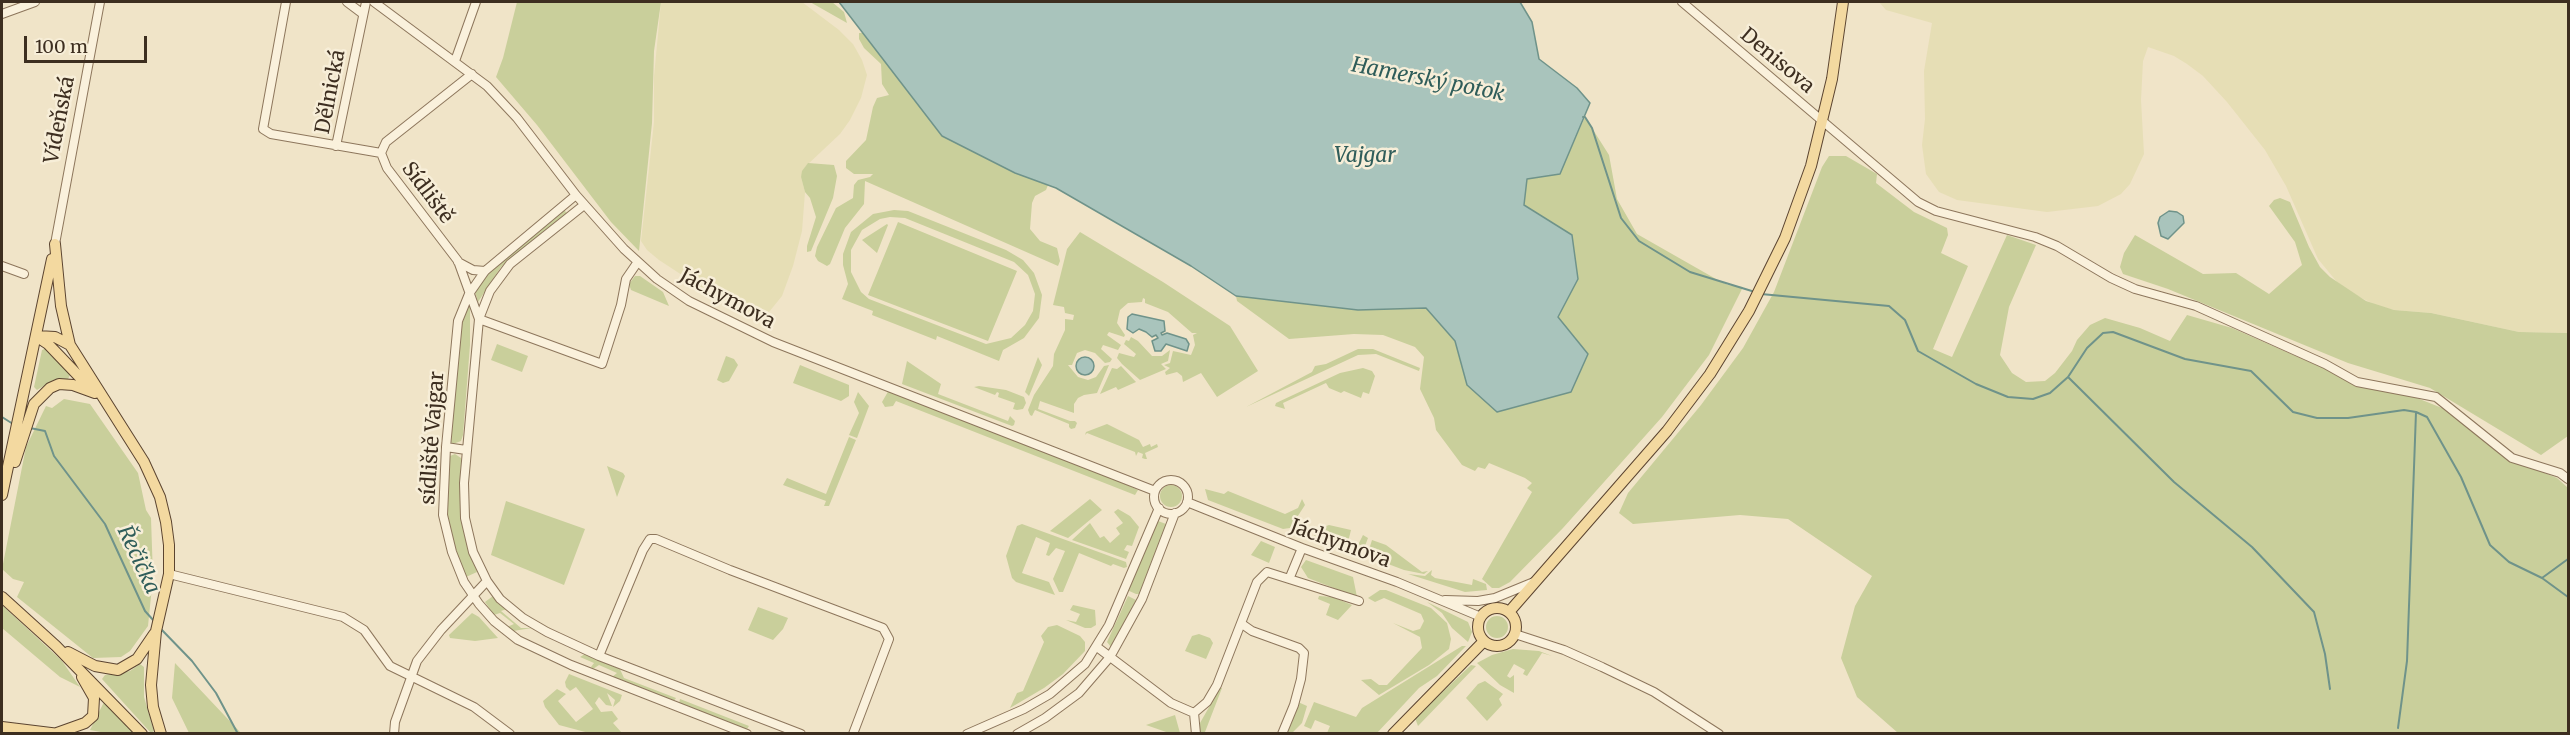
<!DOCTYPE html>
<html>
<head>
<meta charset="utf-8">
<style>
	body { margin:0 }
	#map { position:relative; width:2570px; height:735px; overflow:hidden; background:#f0e4c8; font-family:Merriweather,serif }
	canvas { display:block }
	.frame { position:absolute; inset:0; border:3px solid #3d2e20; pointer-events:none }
	.scale { position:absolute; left:24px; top:36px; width:123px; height:27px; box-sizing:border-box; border:3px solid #3d2e20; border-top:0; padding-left:8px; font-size:18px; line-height:21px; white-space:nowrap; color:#3d2e20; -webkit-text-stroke:4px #f7eed8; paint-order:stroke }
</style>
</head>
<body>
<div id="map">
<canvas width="2570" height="735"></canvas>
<div class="frame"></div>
<div class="scale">100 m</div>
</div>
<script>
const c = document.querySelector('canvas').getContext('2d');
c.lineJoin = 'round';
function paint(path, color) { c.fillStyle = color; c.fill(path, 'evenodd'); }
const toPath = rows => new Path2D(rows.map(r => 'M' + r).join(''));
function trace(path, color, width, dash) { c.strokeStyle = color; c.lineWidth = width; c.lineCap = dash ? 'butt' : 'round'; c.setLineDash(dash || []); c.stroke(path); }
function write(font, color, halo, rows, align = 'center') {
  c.font = font + ' Merriweather,serif'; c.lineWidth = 5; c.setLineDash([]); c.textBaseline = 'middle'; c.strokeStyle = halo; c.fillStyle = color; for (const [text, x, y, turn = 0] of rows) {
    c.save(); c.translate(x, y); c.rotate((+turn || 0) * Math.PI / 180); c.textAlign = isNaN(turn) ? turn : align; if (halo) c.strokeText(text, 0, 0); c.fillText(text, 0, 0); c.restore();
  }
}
paint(toPath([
	[661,2,802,2,839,30,853,44,862,60,867,75,861,98,850,120,840,134,806,166,801,177,805,192,802,231,793,266,782,296,769,312,758,318,746,315,708,292,659,260,647,250,641,241,654,122,654,77],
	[1879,2,2568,2,2568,333,2519,332,2431,313,2394,310,2378,306,2351,293,2337,282,2318,259,2286,186,2265,150,2227,102,2203,76,2187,64,2174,56,2148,47,2143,61,2141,100,2144,154,2130,184,2121,194,2098,206,2047,212,1957,200,1939,192,1926,174,1922,145,1925,119,1924,71,1932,23,1886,10]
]), '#e6deb5');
paint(toPath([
	[517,2,661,2,654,51,652,123,639,251,611,222,537,125,496,77,503,58],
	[810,2,832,2,844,12,847,23],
	[859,33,863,33,942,136,1015,173,1048,185,1046,190,1035,196,1032,203,1030,229,1040,241,1057,248,1060,261,1058,266,865,181,864,204,845,228,830,264,827,266,818,261,815,256,817,247,836,208,853,198,854,185,858,180,870,177,873,174,854,174,846,168,846,161,866,140,873,107,877,98,889,95,882,84,881,64,864,48,859,39],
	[1585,117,1609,155,1617,199,1637,234,1716,279,1728,285,1743,287,1709,355,1662,417,1563,528,1510,582,1499,588,1492,588,1482,579,1532,492,1527,488,1532,483,1525,478,1489,463,1485,469,1478,467,1475,471,1462,465,1436,430,1434,418,1420,389,1424,357,1415,347,1383,335,1354,334,1289,339,1237,301,1236,296,1358,310,1426,308,1455,341,1467,385,1558,317,1578,279,1524,205,1527,179,1560,173],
	[1829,156,1846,156,1877,174,1876,183,1914,212,1947,228,1948,235,1941,253,1968,266,1933,349,1952,357,2007,235,2036,245,2009,307,2000,355,2012,373,2026,382,2045,381,2055,373,2072,351,2077,340,2090,325,2105,318,2140,328,2170,341,2187,315,2232,328,2357,383,2417,398,2447,410,2518,462,2557,478,2568,488,2568,733,1898,733,1857,697,1841,658,1855,606,1872,576,1788,519,1740,515,1633,524,1619,513,1628,493,1701,405,1743,348,1774,292,1822,167],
	[808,163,834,165,837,176,833,198,811,251,807,252,807,246,816,217,810,198,805,192,801,177,802,171],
	[2280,198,2290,202,2309,247,2320,267,2330,277,2366,301,2394,310,2431,313,2519,332,2568,333,2568,436,2541,455,2430,388,2348,363,2168,289,2123,274,2120,267,2124,253,2135,235,2203,274,2236,273,2269,294,2302,265,2295,242,2269,206,2274,200],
	[564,210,567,213,501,267,478,302,475,292,491,269],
	[894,210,908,211,1006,250,1023,260,1034,273,1042,295,1039,318,1024,338,1003,350,999,361,937,336,936,340,872,315,873,311,842,299,848,284,843,265,843,254,851,232,873,214],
	[890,217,905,218,1014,262,1028,275,1035,294,1033,311,1025,325,1011,338,986,344,869,299,861,292,851,272,851,250,862,230,880,219],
	[898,222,1017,271,988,341,868,295],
	[887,224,888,225,877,253,862,240],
	[1080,232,1163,282,1230,326,1258,371,1217,397,1201,373,1183,382,1182,376,1177,372,1166,375,1165,372,1170,368,1164,365,1170,363,1173,351,1191,355,1195,345,1193,335,1197,333,1192,333,1168,312,1145,303,1145,299,1143,298,1142,302,1128,303,1120,310,1117,323,1125,335,1124,337,1109,332,1107,335,1121,345,1118,350,1103,345,1101,349,1112,359,1110,362,1105,363,1095,353,1085,350,1077,353,1072,365,1068,365,1078,377,1088,380,1096,377,1104,366,1109,365,1097,393,1084,395,1078,398,1074,404,1074,413,1040,401,1038,409,1070,421,1075,421,1077,423,1075,428,1071,429,1069,427,1069,424,1035,410,1032,416,1030,415,1028,410,1034,395,1053,366,1054,354,1065,330,1065,319,1073,320,1074,315,1065,313,1064,307,1053,305,1067,249],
	[635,276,640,276,663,292,669,306,631,290,629,284],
	[470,303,470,345,463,435,461,441,453,444,451,442,461,326],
	[1131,337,1138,341,1152,356,1162,356,1170,350,1168,361,1161,364,1166,369,1140,380,1122,364,1117,358,1119,353,1134,357,1136,354,1124,344,1126,340,1129,341],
	[497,344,528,356,522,372,491,360],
	[47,348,71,373,68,379,52,381,37,390,34,387,42,350],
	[1358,349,1373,349,1420,368,1419,371,1376,354,1358,355,1246,407,1312,372,1315,366,1326,364],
	[726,356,734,359,738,365,729,381,723,383,717,380],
	[1038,357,1042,365,1029,396,1025,392],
	[907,361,941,384,938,394,1008,421,1010,416,1015,421,1014,425,1012,426,902,384],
	[800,365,849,385,849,396,841,401,793,383],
	[1121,366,1136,382,1118,390,1116,387,1100,394,1112,368,1117,369],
	[1363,368,1372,371,1375,376,1369,394,1363,392,1361,398,1344,391,1341,393,1329,388,1326,383,1283,403,1285,409,1275,406,1276,403,1340,373],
	[979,386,1006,390,1024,397,1026,403,1023,409,1017,410,1013,409,1015,403,998,397,999,393,997,392,995,395,974,387],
	[889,390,1123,483,1138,490,1135,495,896,401,893,406,885,407,882,402],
	[858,392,869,406,857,438,849,435,859,413,854,402],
	[64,399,90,404,138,473,146,510,151,518,153,577,148,626,130,651,121,657,93,658,17,597,24,582,13,579,2,569,26,447,46,406,52,408],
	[1107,424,1139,440,1143,447,1150,444,1151,447,1157,444,1158,447,1145,453,1147,459,1145,459,1142,458,1143,454,1138,452,1136,456,1135,452,1087,433,1085,435,1086,432],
	[849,437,856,440,829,506,824,506,826,501,783,485,787,478,826,494],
	[455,454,461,458,460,517,477,572,466,577,455,549,447,512,450,456],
	[607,466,623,473,625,476,617,497],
	'1160 496a11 11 0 1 1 22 0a11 11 0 1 1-22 0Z',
	[1205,489,1224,494,1228,491,1285,514,1298,508,1302,499,1305,505,1290,528,1283,529,1208,500],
	[1090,499,1102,510,1068,538,1050,531],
	[506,501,585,529,564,585,491,555],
	[1118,509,1130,516,1139,527,1132,546,1127,545,1124,550,1129,552,1126,559,1072,540,1090,523,1100,538,1104,536,1110,543,1120,534,1116,528,1123,523,1114,512],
	[1158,521,1166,524,1139,594,1136,594,1127,590],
	[1022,524,1126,562,1127,567,1124,568,1113,564,1111,566,1079,553,1063,592,1059,592,1053,579,1065,551,1056,548,1049,556,1046,555,1050,543,1036,537,1022,573,1049,582,1055,595,1016,582,1012,578,1006,556,1017,526],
	[1329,525,1351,530,1348,542,1353,544,1358,545,1363,535,1368,538,1362,554,1347,547,1345,549,1331,548,1316,542,1314,536,1318,529],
	[1372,540,1386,545,1422,572,1428,571,1424,574,1404,570,1367,556],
	[1261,541,1275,547,1269,563,1251,555],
	[1306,560,1353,577,1357,597,1308,578,1301,567],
	[1432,570,1431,575,1435,578,1472,585,1473,579,1486,584,1487,590,1465,592,1408,574,1425,576],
	[1380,590,1386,590,1431,608,1447,623,1451,639,1449,649,1429,665,1379,695,1361,680,1371,679,1379,685,1387,685,1422,648,1420,637,1393,623,1413,631,1420,629,1424,621,1421,614,1384,598,1375,602,1368,598],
	[493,596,507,609,501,611,521,628,532,628,513,631,507,627,514,624,500,613,494,615,485,602],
	[1128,596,1136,600,1111,647,1107,642],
	[1319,596,1333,597,1352,605,1338,620,1326,615,1330,604,1318,599],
	[1427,602,1468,622,1472,632,1468,642,1452,628,1442,613],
	[2,605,62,661,80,687,60,677,2,628],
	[1073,605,1095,610,1096,625,1091,628,1085,628,1066,620,1076,622,1080,614,1070,610],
	[758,607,788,618,783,629,773,640,748,630],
	[472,613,479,617,498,638,475,641,450,638,449,635],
	'1486 627a11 11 0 1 1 22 0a11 11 0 1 1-22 0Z',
	[1057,625,1080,636,1085,642,1085,651,1063,674,1044,688,1010,708,1017,693,1023,691,1044,642,1041,636,1048,627],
	[1199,634,1210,638,1213,643,1206,659,1185,651,1192,636],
	[1462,646,1466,646,1437,676,1419,688,1377,733,1327,733,1330,726,1315,720,1311,729,1304,726,1314,702,1356,717,1362,708],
	[1513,649,1539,651,1552,656,1542,653,1527,676,1523,674,1525,670,1514,664,1507,676,1510,678,1514,675,1514,693,1500,685,1477,663,1492,655],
	[585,654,619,667,624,678,676,698,674,701,612,677,617,673,599,665,593,669,591,667,594,663,580,657],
	[175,663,241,733,189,733,172,698],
	[140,664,144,667,144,697,154,731,151,733,102,679,105,675,130,671],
	[1471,665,1476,666,1418,726,1415,718],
	[569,674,622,695,620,701,613,707,615,700,607,693,612,706,606,705,599,697,595,703,601,712,612,711,618,719,613,723,622,733,589,733,559,725,545,707,543,701,557,689,566,694,558,701,576,722,593,709,576,687,570,691,566,687,565,682],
	[1485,681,1503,694,1499,699,1502,705,1487,721,1466,698,1478,684],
	[1220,688,1222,688,1205,732,1200,732,1200,723],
	[680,699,749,726,747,729,679,703],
	[104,702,106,703,134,733,106,733,90,730],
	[1298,702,1307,706,1302,723,1292,733,1285,734],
	[1175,715,1180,733,1169,733,1146,725]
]), '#c9cf9b');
const water = toPath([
	[839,2,1520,2,1532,22,1539,59,1577,88,1590,103,1560,174,1527,179,1524,205,1572,235,1578,279,1558,317,1588,354,1571,392,1497,412,1467,385,1455,341,1426,308,1358,310,1236,296,1191,266,1056,188,1015,173,942,136,839,2],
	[2169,211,2177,212,2183,216,2184,223,2168,239,2161,236,2158,223,2160,217,2169,211],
	[1132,314,1164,321,1165,331,1161,333,1162,335,1167,333,1186,339,1189,344,1187,351,1166,344,1161,351,1155,351,1152,341,1158,338,1156,335,1152,337,1146,332,1139,329,1133,333,1127,329,1128,317,1132,314],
	'1076 366a9 9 0 1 1 18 0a9 9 0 1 1-18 0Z'
]);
paint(water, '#a9c4bc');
trace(water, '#6f938a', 1.5);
trace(toPath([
	[1583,117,1585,117,1592,128,1621,218,1639,241,1690,272,1755,292],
	[1761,294,1889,306,1905,320,1918,351,1976,384,2008,397,2033,399,2050,393,2068,377,2087,348,2103,333,2113,332,2185,359,2251,371,2293,412,2317,418,2348,418,2404,410,2416,412,2427,417,2461,477,2490,545,2509,562,2542,578,2568,597],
	[2068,377,2174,482,2252,547,2314,612,2325,654,2330,689],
	[2,417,13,424],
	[30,428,45,431,54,456,105,524,145,611,154,621],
	[2542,578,2568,559],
	[160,628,192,661,216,693,238,734],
	[2398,728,2407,661,2416,412]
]), '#6f938a', 2);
const minor = toPath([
	[286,2,263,129,271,134,381,153],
	[347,2,363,14],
	[374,2,487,86,517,118,576,195,624,249,657,279,689,301,773,342,1155,491],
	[1682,2,1918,202,1936,211,2035,237,2057,246,2111,278,2135,289,2196,306,2325,364,2357,382,2436,397,2512,458,2560,473,2568,479],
	[2,14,35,2],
	[455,61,476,2],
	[472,74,386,142,381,153,387,168,458,261,479,319,602,364,621,305,626,279,637,263],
	[336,146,366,2],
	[576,195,485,271,469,294,458,321,446,447,443,515,452,552,464,582,479,604,494,621,518,640,571,665,747,734],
	[584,205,510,264,490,291,479,319,464,483,465,518,473,552,487,581,500,599,523,618,547,632,599,656,801,734],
	[55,244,100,2],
	[458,262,473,270,485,271],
	[2,266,24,274],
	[446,447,466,450],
	'1154 497a17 17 0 1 1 34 0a17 17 0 1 1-34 0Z',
	[1187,502,1302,548,1397,582,1481,617],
	[169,574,343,617,364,630,390,666,474,707,510,734],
	[1290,577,1302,548],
	[1445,600,1478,601,1495,598,1534,582],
	[1242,624,1252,631,1299,648,1304,653,1301,679,1294,705,1282,734],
	[1515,634,1564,650,1602,667,1654,692,1719,734],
	[1097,647,1171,703,1194,713,1207,702,1217,685,1257,582,1267,572,1359,601],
	[599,656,643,550,650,539,656,539,730,570,883,628,889,639,853,734],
	[1194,713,1196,734],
	[394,734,395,722,417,661,441,630,487,581],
	[967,734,1024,709,1050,694,1085,664,1109,625,1159,508],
	[1017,734,1045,718,1079,693,1110,657,1142,599,1175,513]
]);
const major = toPath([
	[55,244,61,306,70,345,144,462,160,497,166,522,169,545,169,574,156,631,151,685,153,707,161,734],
	[36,336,48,344,92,390],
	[37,336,55,337,70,345],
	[15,462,34,404,50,388,59,384,73,385,95,393],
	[2,495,52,259],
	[2,597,56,646,142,734],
	'1478 627a19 19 0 1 1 38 0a19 19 0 1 1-38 0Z',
	[1509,612,1667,431,1710,374,1749,311,1785,238,1811,166,1832,79,1843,2],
	[68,652,95,666,118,670,137,659,154,634],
	[2,727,59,734],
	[57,733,85,723,93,716,94,698,82,677],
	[1393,734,1484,641]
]);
trace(minor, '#8d765c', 10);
trace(major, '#5b4430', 12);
trace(minor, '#faf1dc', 8);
trace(major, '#f3d9a0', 10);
write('20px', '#3d2e20', '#f7eed8', [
	["Denisova",1777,61,40],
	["Dělnická",331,92,-79],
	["Vídeňská",60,120,-79],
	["Sídliště",427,193,53],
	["Jáchymova",727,299,28],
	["sídliště Vajgar",433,438,-86],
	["Jáchymova",1340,544,20]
]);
write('italic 21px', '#2f5d5a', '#f7eed8', [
	["Hamerský potok",1428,80,11],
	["Vajgar",1365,156],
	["Řečička",138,560,65]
]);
</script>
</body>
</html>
